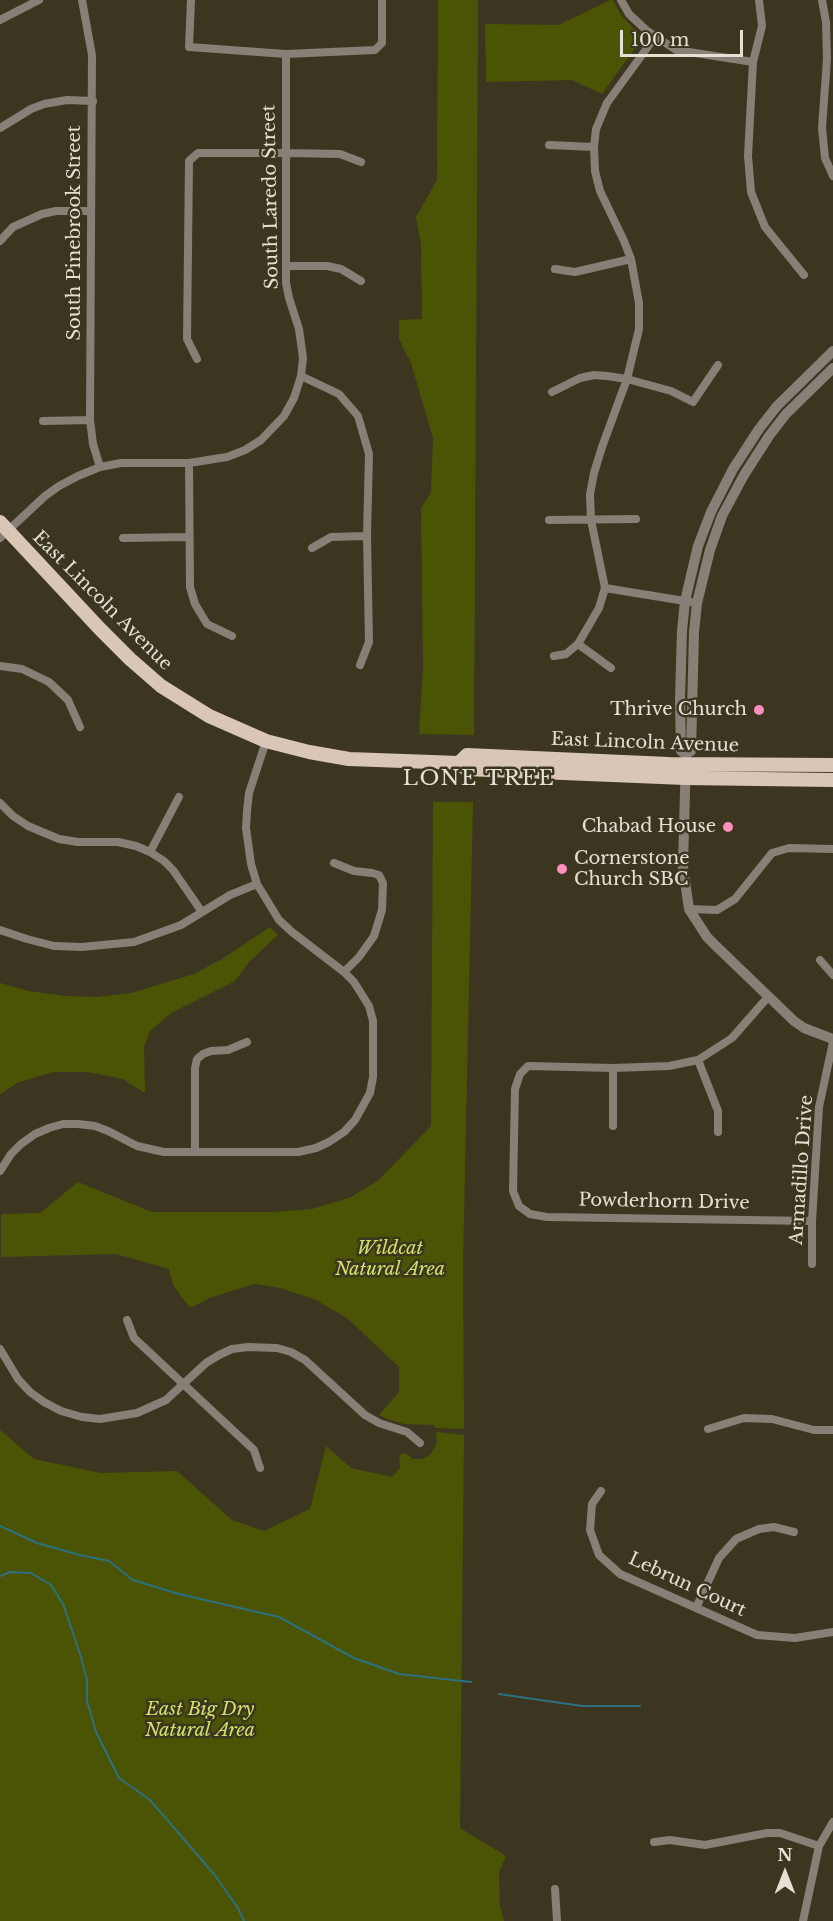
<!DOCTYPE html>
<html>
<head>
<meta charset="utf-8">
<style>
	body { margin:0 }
	#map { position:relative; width:833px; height:1921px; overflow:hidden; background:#3c3621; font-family:"Libre Baskerville",serif }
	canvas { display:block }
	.north { position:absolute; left:755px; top:1843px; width:60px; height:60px; -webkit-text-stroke:4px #3c3621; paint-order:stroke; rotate:0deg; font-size:16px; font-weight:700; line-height:24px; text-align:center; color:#e4e0d3 }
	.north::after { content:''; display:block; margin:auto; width:21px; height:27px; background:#e4e0d3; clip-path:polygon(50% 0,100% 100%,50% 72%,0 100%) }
	.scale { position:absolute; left:620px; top:30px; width:123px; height:27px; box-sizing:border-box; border:3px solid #e4e0d3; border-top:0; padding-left:8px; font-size:18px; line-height:21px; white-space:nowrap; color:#e4e0d3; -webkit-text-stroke:4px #3c3621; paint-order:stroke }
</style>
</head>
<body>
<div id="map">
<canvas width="833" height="1921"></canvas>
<div class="north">N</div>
<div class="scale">100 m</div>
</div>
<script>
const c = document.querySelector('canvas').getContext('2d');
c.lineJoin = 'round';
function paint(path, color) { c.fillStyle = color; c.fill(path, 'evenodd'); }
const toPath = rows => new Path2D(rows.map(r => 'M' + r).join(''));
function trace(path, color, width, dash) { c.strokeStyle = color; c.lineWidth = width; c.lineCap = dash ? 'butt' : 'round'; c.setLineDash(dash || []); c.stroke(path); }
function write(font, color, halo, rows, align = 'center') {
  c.font = font + ' "Libre Baskerville",serif'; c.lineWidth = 5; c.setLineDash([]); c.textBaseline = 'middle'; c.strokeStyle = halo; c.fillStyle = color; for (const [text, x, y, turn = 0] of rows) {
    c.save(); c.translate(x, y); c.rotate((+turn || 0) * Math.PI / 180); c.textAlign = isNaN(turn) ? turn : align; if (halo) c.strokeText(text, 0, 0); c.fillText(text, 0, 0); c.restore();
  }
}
paint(toPath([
	[438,0,478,0,474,735,419,734,423,669,421,508,431,492,433,438,411,363,399,339,399,320,422,319,421,244,416,217,437,180],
	[611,0,613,0,621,15,640,36,640,41,602,94,572,80,486,82,485,24,558,25],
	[433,802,473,802,463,1263,464,1429,435,1428,434,1425,404,1424,387,1419,379,1415,399,1392,399,1367,347,1318,316,1300,281,1288,254,1284,210,1298,190,1308,173,1285,169,1269,116,1254,1,1257,1,1214,40,1213,78,1182,152,1212,272,1212,312,1209,349,1198,379,1180,431,1126],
	[270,927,278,935,249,962,235,981,171,1013,150,1031,144,1047,145,1093,123,1079,88,1072,54,1072,19,1082,0,1094,0,983,29,991,65,996,97,997,131,993,194,974,222,959],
	[0,1430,34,1459,101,1473,177,1471,232,1520,264,1531,310,1509,326,1446,351,1468,392,1477,400,1468,399,1455,405,1453,413,1459,422,1459,430,1455,437,1443,436,1432,464,1435,460,1828,506,1856,499,1872,500,1905,504,1921,0,1921]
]), '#4b5404');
trace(toPath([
	[0,1526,37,1543,80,1555,109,1561,133,1580,179,1594,279,1617,354,1658,399,1674,471,1682],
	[0,1576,10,1572,31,1573,51,1585,63,1604,80,1654,87,1680,87,1701,96,1732,119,1778,150,1800,214,1874,238,1908,244,1921],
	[499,1694,582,1706,640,1706]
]), '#2c717f', 2);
trace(toPath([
	[82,0,92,55,90,420,93,444,100,467],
	[191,0,189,47,286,54,375,50,382,43,382,0],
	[621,0,629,14,646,30,676,50,753,62],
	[759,0,762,26,753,62,748,156,751,192,765,227,804,275],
	[822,0,826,22,827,59,822,128,825,158,833,176],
	[0,20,39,0],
	[0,128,31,109,44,104,67,100,93,101],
	[549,145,594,147],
	[0,241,13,227,42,214,56,211,91,211],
	[287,266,327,266,341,269,361,281],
	[555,269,575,272,631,259],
	[197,359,187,339,189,161,198,153,286,153,340,154,361,162],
	[301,376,339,394,358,416,369,454,367,536,369,642,360,665],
	[552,392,580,378,594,375,607,376,627,379,671,391,693,402,718,365],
	[43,421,90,420],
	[189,463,190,587,195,604,207,624,232,636],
	[549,520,636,519],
	[0,538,45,496,59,486,78,476,100,467,121,463,189,463,227,457,245,450,261,440,284,416,294,398,301,376,303,358,299,329,289,298,286,283,286,54],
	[123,538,189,537],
	[312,548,331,537,367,536],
	[605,588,697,603],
	[578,644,611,668],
	[554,656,566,654,578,644,599,608,605,588,591,520,590,494,594,473,602,447,627,379,639,329,639,303,631,259,624,241,600,191,595,171,594,147,596,129,607,103,655,37],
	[0,666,22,669,49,682,68,700,80,727],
	[0,803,13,816,28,826,59,839,78,842,118,842,136,846,150,852,164,861,173,870,202,912],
	[150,852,179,797],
	[334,863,354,871,372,873,379,875,383,883,382,910,374,936,359,957,344,972],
	[689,909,717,910,735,899,772,853,789,848,833,849],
	[0,930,27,939,54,946,82,947,134,942,181,925,230,895,257,884],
	[820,960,833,975],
	[768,997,732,1038,698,1060,669,1066,613,1068,528,1066,520,1074,515,1089,513,1191,519,1206,530,1214,547,1217,812,1221],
	[698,1060,718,1111,718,1132],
	[613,1068,613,1126],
	[195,1152,195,1068,197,1059,203,1054,211,1051,228,1050,247,1042],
	[0,1171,11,1154,21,1144,35,1134,49,1128,63,1124,78,1124,95,1126,108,1131,137,1146,164,1152,298,1152,316,1148,329,1142,344,1132,355,1120,370,1093,373,1077,373,1021,369,1006,354,982,344,972,292,932,279,920,257,884,251,864,246,828,247,811,249,793,266,741],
	[812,1264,812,1221,819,1107,833,1042],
	[127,1320,134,1338,254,1450,260,1468],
	[0,1349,18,1379,30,1392,44,1402,61,1411,82,1417,100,1419,137,1413,166,1400,206,1363,219,1355,232,1349,248,1347,277,1348,291,1352,305,1360,365,1415,379,1423,407,1432,420,1443],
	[708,1429,744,1418,772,1419,814,1430,833,1430],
	[601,1491,592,1504,590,1530,599,1555,620,1574,757,1635,795,1638,833,1632],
	[696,1608,719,1558,736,1539,759,1529,774,1527,794,1532],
	[654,1842,670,1840,705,1845,767,1833,780,1833,819,1846],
	[555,1889,557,1921],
	[803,1921,819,1846,833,1822]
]), '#887f77', 8);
trace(toPath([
	[833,351,777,406,759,429,733,469,711,512,698,546,685,601,682,631,680,699,681,751,686,754,683,867,689,909,707,937,716,946,794,1021,804,1028,833,1039],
	[686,754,691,751,694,632,697,603,710,550,722,516,744,475,769,436,786,414,833,368]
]), '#887f77', 10);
trace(toPath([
	[0,522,100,629,130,659,161,686,209,716,266,741,309,752,349,759,459,763,466,769,685,778,833,780],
	[459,763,467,755,668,764,833,765]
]), '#dac6b7', 14);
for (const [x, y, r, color] of [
	[759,710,6,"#fe8ebb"],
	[728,827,6,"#fe8ebb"],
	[562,869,6,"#fe8ebb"]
]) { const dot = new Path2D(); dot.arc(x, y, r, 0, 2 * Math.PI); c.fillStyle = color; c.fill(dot); trace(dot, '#3c3621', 2); }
write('18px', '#e4e0d3', '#3c3621', [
	["South Laredo Street",271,197,-91],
	["South Pinebrook Street",75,233,-90],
	["East Lincoln Avenue",102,601,45],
	["East Lincoln Avenue",645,743,2],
	["Armadillo Drive",802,1170,-86],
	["Powderhorn Drive",664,1202,1],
	["Lebrun Court",687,1585,25]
]);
write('18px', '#e4e0d3', '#3c3621', [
	["Thrive Church",747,710],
	["Chabad House",716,827],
	["Cornerstone",574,859,"left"],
	["Church SBC",574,880,"left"]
], 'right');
write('italic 18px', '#d0e368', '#3c3621', [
	["Wildcat",390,1249],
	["Natural Area",390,1270],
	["East Big Dry",200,1710],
	["Natural Area",200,1731]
]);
c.letterSpacing = '1.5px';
write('21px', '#e4e0d3', '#3c3621', [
	["LONE TREE",479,779]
]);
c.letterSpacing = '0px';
</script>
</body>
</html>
